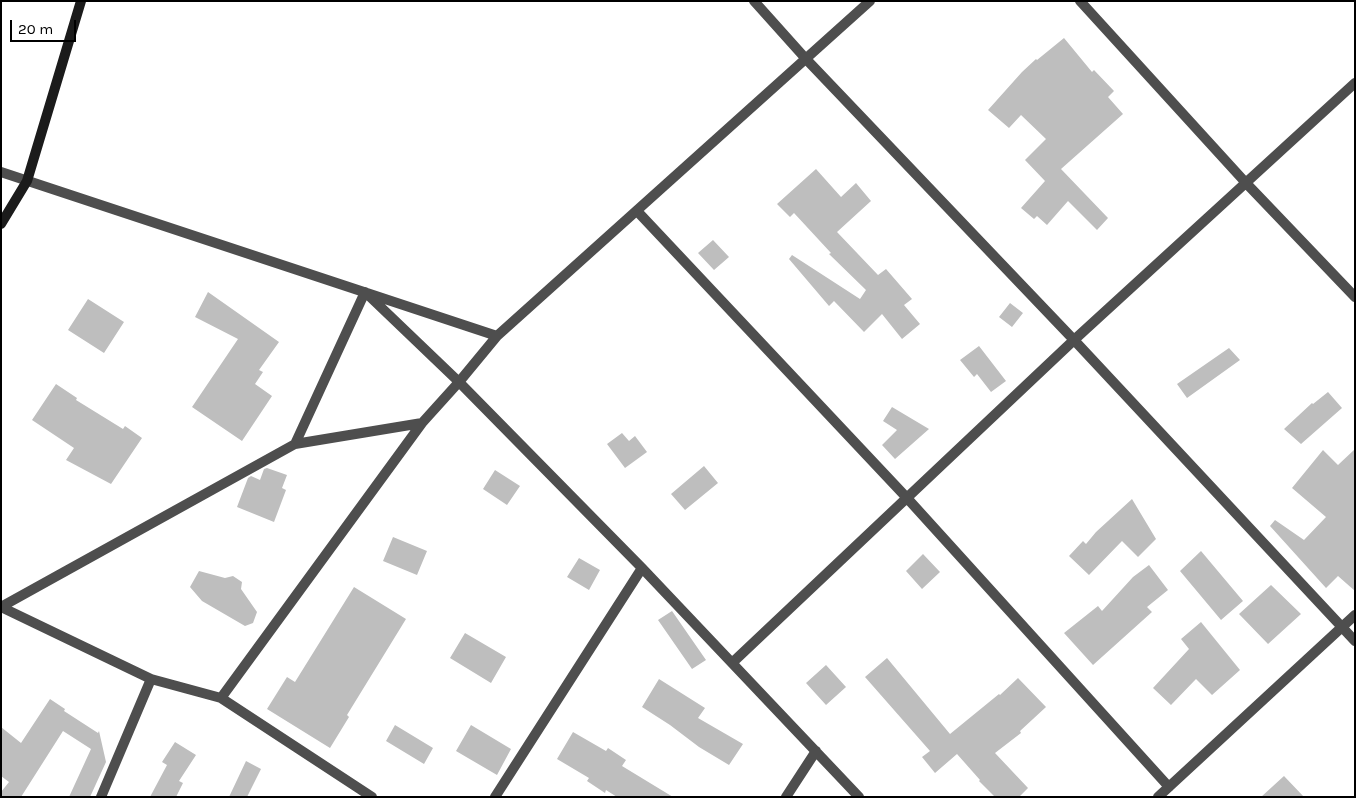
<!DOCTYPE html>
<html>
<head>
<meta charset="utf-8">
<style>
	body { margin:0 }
	#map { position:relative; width:1356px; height:798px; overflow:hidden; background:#fff; font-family:Karla,sans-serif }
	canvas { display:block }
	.frame { position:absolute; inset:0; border:2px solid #000; pointer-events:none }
	.scale { position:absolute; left:10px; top:20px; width:66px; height:22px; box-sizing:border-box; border:2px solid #000; border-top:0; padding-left:6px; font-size:15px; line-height:18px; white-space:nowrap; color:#000; -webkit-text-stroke:4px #fff; paint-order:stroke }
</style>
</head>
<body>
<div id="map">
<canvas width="1356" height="798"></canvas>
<div class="frame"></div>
<div class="scale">20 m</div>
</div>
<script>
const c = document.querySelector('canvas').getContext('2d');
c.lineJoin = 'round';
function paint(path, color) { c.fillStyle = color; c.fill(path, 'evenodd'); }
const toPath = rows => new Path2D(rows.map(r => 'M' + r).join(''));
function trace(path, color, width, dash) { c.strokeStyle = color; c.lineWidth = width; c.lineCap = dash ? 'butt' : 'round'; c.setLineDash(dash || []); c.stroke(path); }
paint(toPath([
	[1064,38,1092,72,1094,70,1114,91,1108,97,1123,114,1061,169,1108,218,1097,230,1068,201,1047,225,1037,216,1034,219,1021,208,1045,181,1025,160,1046,139,1021,115,1009,128,988,110,1022,72,1036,59,1037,60],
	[816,169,841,197,856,183,871,201,837,232,878,275,886,269,912,299,904,305,920,324,902,339,882,314,864,332,834,301,829,306,789,259,792,255,860,299,866,290,829,254,831,253,794,213,790,217,777,204],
	[713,240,729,257,714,270,698,253],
	[208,292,279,342,259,370,263,372,255,384,272,396,242,441,192,407,238,339,195,317],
	[88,299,124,322,104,353,68,330],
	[1010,303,1023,313,1012,327,999,317],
	[979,346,1006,381,991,392,977,374,974,377,960,360],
	[1229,348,1240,360,1187,398,1177,384],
	[56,384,77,398,76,400,123,429,125,426,142,438,111,484,66,460,74,448,32,420],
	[1328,392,1342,408,1301,444,1284,429,1312,403,1313,404],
	[892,407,929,429,895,459,882,445,897,430,883,421],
	[622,433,629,441,635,436,647,452,625,468,607,444],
	[1355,449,1355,591,1338,576,1326,588,1270,526,1275,520,1304,540,1326,517,1292,488,1323,450,1338,465],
	[704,466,718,483,685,510,671,494],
	[267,468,287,475,282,488,286,490,274,522,237,507,248,478,251,476,260,480,264,469],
	[495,470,520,486,507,505,483,489],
	[1132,499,1156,539,1138,557,1122,541,1089,575,1069,556,1083,541,1086,544,1096,532],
	[393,537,427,551,417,575,383,561],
	[1201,551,1243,601,1221,620,1180,571],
	[923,554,940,572,922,589,906,571],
	[579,558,600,570,589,590,567,577],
	[1149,565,1168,590,1147,607,1152,612,1093,665,1064,633,1098,606,1102,611,1133,577],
	[199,571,225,578,233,576,242,582,241,589,257,612,253,623,245,626,202,601,190,587],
	[1271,585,1301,614,1268,644,1239,614],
	[354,587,406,619,347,715,349,717,330,748,267,709,287,677,295,682],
	[672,611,706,660,692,669,658,620],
	[1201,622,1240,670,1212,695,1196,679,1171,705,1153,688,1189,649,1181,639],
	[465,633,506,657,491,683,450,658],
	[887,658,950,734,999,694,1000,695,1018,678,1046,707,1020,731,1021,733,995,753,1028,788,1019,797,995,797,979,781,980,780,957,754,935,773,922,757,930,751,865,677],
	[826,665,846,687,826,705,806,683],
	[659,679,705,708,698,718,743,744,729,765,699,747,670,725,642,707],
	[50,699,65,709,64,711,98,733,99,731,106,762,90,797,69,797,91,749,63,731,21,797,1,797,1,792,9,782,1,776,1,727,21,743],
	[395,725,433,748,424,764,386,741],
	[471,725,511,749,497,775,456,751],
	[573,732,606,751,608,748,626,760,622,766,673,797,617,797,606,790,605,793,587,781,589,778,557,759],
	[175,742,196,755,179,781,183,783,176,797,150,797,167,765,162,762],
	[246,761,261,769,247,797,229,797],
	[1284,776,1304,797,1261,797]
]), '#bebebe');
trace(toPath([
	[754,1,806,59,1074,340,1355,641],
	[1080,1,1246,183,1355,297],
	[1,172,497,336],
	[637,211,907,498,1169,787],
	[295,444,365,292,459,382,642,568,859,797],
	[1,607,295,444,422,423],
	[1,607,151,679],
	[732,663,1074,340,1355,83],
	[221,698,372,797],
	[101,797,151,679,221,698,422,423,459,382,497,336,870,1],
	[495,797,642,568],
	[786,797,816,751],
	[1158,797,1355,615]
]), '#4e4e4e', 10);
trace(toPath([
	[1,224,27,181,81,1]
]), '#1b1b1b', 10);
</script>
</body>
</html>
